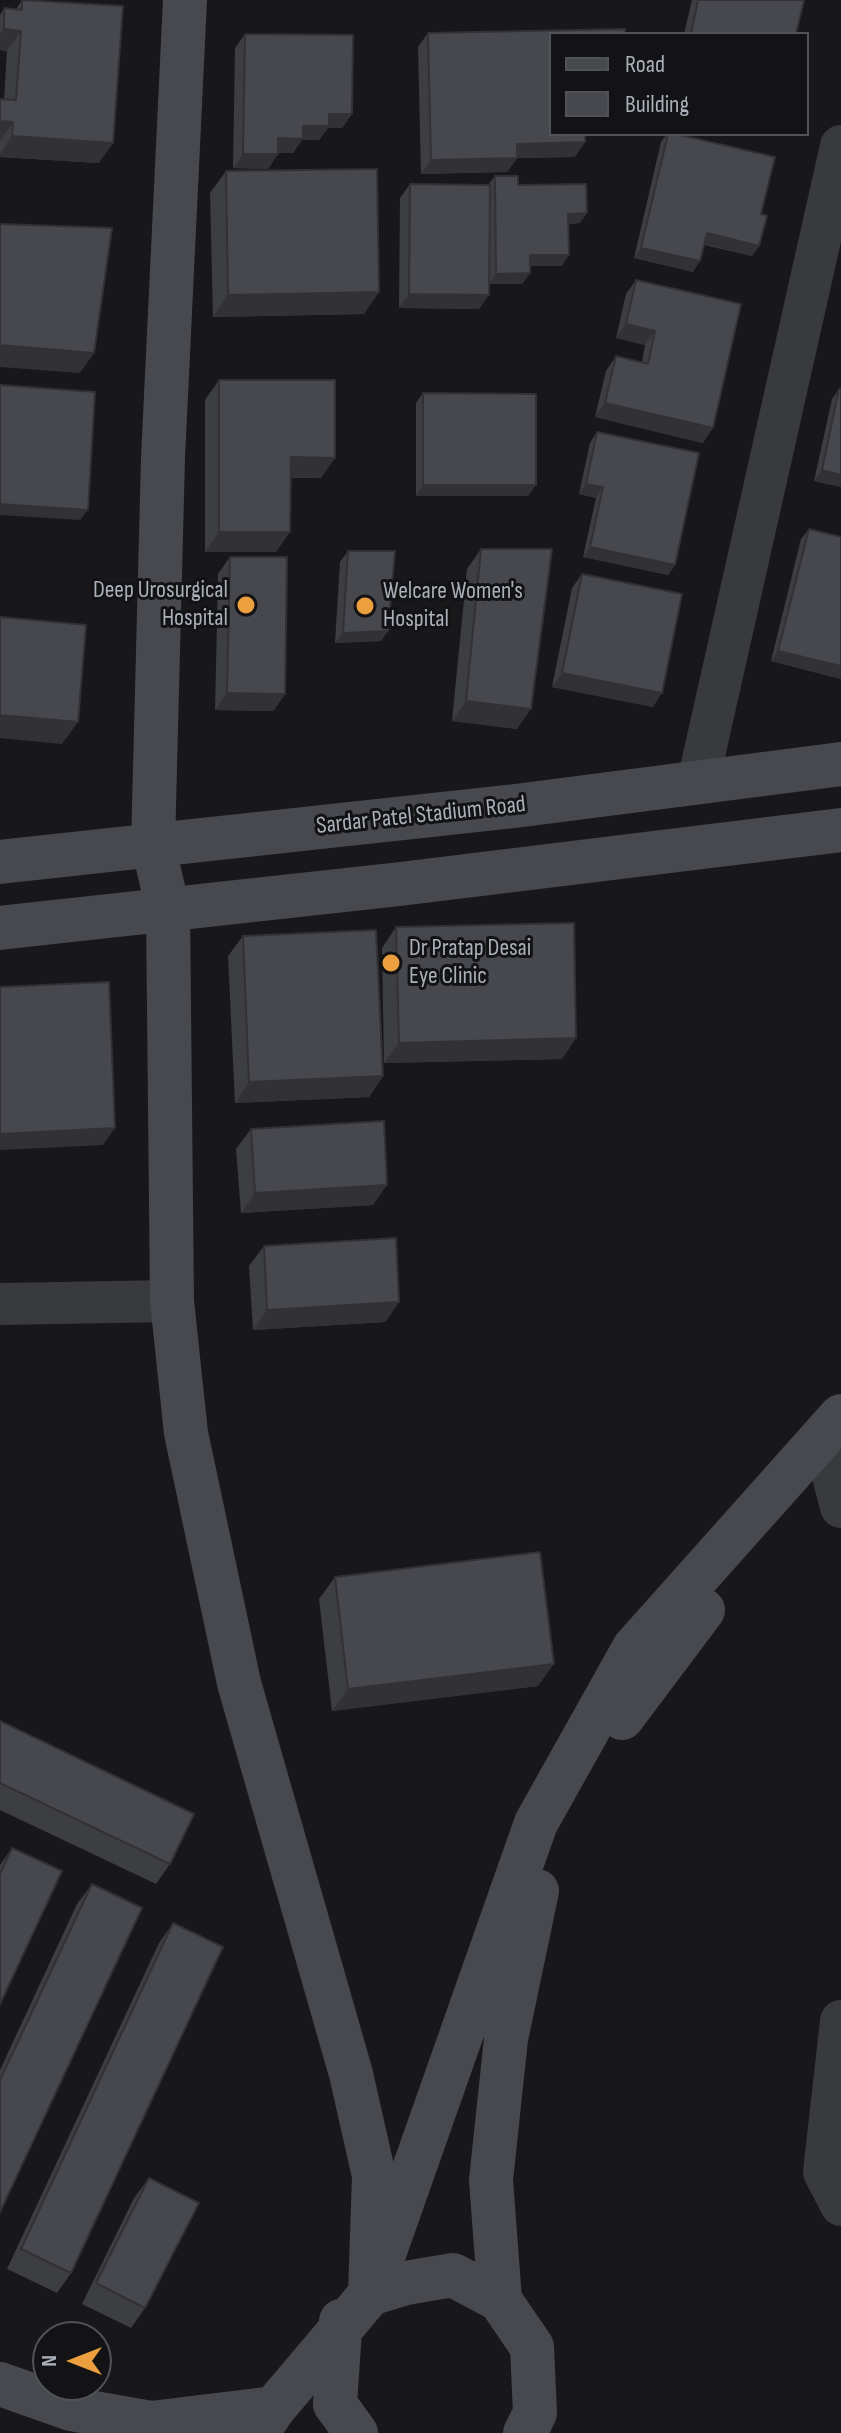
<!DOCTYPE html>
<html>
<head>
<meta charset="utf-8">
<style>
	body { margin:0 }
	#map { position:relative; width:841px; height:2433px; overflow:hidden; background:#18181a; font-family:"Sofia Sans Condensed",sans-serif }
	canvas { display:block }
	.legend { position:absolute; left:549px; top:32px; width:260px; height:104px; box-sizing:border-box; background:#131315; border:2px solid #4f5257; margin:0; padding:10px 14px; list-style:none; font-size:24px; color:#aab0b9 }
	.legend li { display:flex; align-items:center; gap:16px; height:40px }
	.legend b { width:40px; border:2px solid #4f5257 }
	.north { position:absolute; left:32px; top:2321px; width:80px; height:80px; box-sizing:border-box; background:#131315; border:2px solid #4f5257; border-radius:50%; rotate:270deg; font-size:22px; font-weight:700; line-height:32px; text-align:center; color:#aab0b9 }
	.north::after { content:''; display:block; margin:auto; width:28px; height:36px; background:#eb9f3e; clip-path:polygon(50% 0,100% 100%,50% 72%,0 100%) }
</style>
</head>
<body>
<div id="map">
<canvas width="841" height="2433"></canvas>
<ul class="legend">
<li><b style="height:10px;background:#47494e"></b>Road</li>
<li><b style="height:22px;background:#47484d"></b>Building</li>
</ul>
<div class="north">N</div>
</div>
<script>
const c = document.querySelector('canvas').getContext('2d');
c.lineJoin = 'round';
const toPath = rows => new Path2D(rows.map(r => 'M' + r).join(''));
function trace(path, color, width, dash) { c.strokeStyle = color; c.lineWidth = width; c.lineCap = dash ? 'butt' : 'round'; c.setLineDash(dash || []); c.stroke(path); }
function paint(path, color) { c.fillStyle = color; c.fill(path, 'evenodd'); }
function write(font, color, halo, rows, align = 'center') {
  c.font = font + ' "Sofia Sans Condensed",sans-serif'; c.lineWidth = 6; c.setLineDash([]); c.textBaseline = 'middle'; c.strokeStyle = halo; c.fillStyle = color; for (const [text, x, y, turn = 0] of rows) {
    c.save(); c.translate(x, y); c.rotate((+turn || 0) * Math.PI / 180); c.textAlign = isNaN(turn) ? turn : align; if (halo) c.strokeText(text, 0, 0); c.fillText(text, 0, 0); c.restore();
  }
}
trace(toPath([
	[698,782,841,146],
	[0,1304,172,1301],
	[816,1444,830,1464,841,1507],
	[841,2021,824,2172,841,2205]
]), '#393a3e', 42);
trace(toPath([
	[185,0,163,458,153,845,168,909,172,1301,186,1433,239,1683,351,2074,374,2176,370,2294],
	[0,862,515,806,841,764],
	[0,928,400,884,841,830],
	[622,1718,703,1610],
	[384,2254,536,1823,634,1648,841,1416],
	[500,2300,491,2180,506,2039,537,1891],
	[0,2384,71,2409,151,2423,274,2408],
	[257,2433,274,2408,340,2330,341,2321],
	[356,2433,335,2404,340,2330,370,2294,406,2283,453,2275,500,2300,532,2347,535,2413,525,2433]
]), '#47494e', 44);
paint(toPath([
	[22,0,99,163,0,157,0,99,4,99,7,51,0,50,0,15,4,8,16,9],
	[692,0,804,0,796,34,684,34],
	[428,33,551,34,575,157,517,158,507,172,421,174,418,47],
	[245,34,352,114,342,128,328,128,319,140,302,140,293,153,278,153,268,169,233,168,235,48],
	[667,134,676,134,761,214,759,246,752,256,704,245,693,272,634,258,661,142],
	[226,171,364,314,213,317,210,193],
	[495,176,518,185,580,223,568,224,562,266,530,266,530,273,522,284,489,284,479,309,399,308,400,198,410,184,488,185],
	[636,280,703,443,595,417,606,371,616,356,642,362,645,345,616,338,626,294],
	[219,380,321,478,291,478,276,552,205,552,205,400],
	[839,389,841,389,841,487,814,481,832,399],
	[423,393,528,496,416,496,416,403],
	[597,432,675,565,668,575,583,557,596,498,579,494,590,443],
	[809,529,841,537,841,679,771,661,801,539],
	[481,549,517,729,452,721,467,569],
	[348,551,388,631,381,641,335,643,340,562],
	[230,557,285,694,273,711,215,710,218,574],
	[582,574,653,707,552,687,572,588],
	[396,927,576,1038,562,1059,384,1063,382,948],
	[243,936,383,1076,369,1097,235,1103,228,956],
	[251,1129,373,1205,241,1213,236,1149],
	[264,1246,399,1302,385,1322,253,1330,249,1266],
	[335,1577,538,1686,332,1711,319,1599],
	[0,1721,170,1864,156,1884,0,1810],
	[12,1848,0,2004,0,1865],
	[92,1884,0,2212,0,2070,77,1904],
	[173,1923,71,2273,57,2293,7,2269,159,1943],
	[149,2178,145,2308,131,2328,82,2304,134,2198]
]), '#3d3e42');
paint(toPath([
	[4,29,21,31,7,51,0,50,0,34],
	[329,114,352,114,342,128,328,128,319,140,302,140,293,153,268,153,278,138],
	[0,121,13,122,0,141],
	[12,136,113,143,99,163,0,157,0,154],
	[585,142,575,157,517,158,507,172,421,174,431,160,517,144],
	[243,154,278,154,268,169,233,168],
	[587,213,580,223,561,224,568,214],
	[707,233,759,246,752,256,700,243],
	[641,248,700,261,693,272,634,258],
	[530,255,569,255,562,266,522,266],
	[530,273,522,284,489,284,496,274],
	[379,292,364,314,213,317,228,295],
	[409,294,489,295,479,309,399,308],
	[626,324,655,331,645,345,616,338],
	[0,345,94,353,80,373,0,367],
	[605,403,713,428,703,443,595,417],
	[291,457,335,458,321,478,277,477],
	[822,470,841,475,841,487,814,481],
	[586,484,603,487,596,498,579,494],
	[423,485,536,485,528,496,416,496],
	[0,504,88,510,80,520,0,515],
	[219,532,290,532,276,552,205,552],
	[590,547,675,565,668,575,583,557],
	[388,631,381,641,335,643,343,633],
	[778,651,841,666,841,679,771,661],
	[562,673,662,693,653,707,552,687],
	[227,693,285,694,273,711,215,710],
	[466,701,531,709,517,729,452,721],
	[0,715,78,722,62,744,0,738],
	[576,1038,562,1059,384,1063,399,1043],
	[383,1076,369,1097,235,1103,249,1082],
	[115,1128,103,1145,0,1150,0,1134],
	[387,1185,373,1205,241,1213,255,1193],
	[399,1302,385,1322,253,1330,267,1310],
	[554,1664,538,1686,332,1711,348,1689]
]), '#323236');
const building = toPath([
	[22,0,123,6,113,143,12,136,13,122,0,121,0,99,16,100,21,31,4,29,4,8,22,10,22,0],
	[698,0,804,0,796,34,691,34,698,0],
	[625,29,625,34,551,34,551,134,585,134,585,142,517,144,517,158,431,160,428,33,625,29],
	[245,34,353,35,352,114,329,114,329,126,303,126,303,139,278,138,278,154,243,154,245,34],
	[668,134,676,134,775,157,761,214,767,216,759,246,707,233,700,261,641,248,668,134],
	[377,169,379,292,228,295,226,171,377,169],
	[495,176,518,176,518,185,586,184,587,213,568,214,569,255,530,255,530,273,496,274,495,176],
	[410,184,490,185,489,295,409,294,410,184],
	[0,224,112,228,94,353,0,345,0,224],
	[636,280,741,304,713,428,605,403,616,356,648,364,655,331,626,324,636,280],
	[219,380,335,380,335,458,291,457,290,532,219,532,219,380],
	[0,385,95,392,88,510,0,504,0,385],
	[839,389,841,389,841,475,822,470,839,389],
	[423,393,536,394,536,485,423,485,423,393],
	[597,432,699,453,675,565,590,547,603,487,586,484,597,432],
	[809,529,841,537,841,666,778,651,809,529],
	[481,549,552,549,531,709,466,701,481,549],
	[348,551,395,551,388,631,343,633,348,551],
	[230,557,287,557,285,694,227,693,230,557],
	[582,574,682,594,662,693,562,673,582,574],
	[0,617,86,625,78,722,0,715,0,617],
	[574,923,576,1038,399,1043,396,927,574,923],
	[376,930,383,1076,249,1082,243,936,376,930],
	[109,982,115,1128,0,1134,0,987,109,982],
	[384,1121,387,1185,255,1193,251,1129,384,1121],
	[396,1238,399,1302,267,1310,264,1246,396,1238],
	[540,1552,554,1664,348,1689,335,1577,540,1552],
	[0,1721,194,1814,170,1864,0,1783,0,1721],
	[12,1848,62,1871,0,2004,0,1874,12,1848],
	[92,1884,142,1908,0,2212,0,2080,92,1884],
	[173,1923,223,1947,71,2273,21,2249,173,1923],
	[149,2178,199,2203,145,2308,96,2283,149,2178]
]);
paint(building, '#47484d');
trace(building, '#323236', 2);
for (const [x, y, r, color] of [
	[246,605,10,"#eb9f3e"],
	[365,606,10,"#eb9f3e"],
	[391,963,10,"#eb9f3e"]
]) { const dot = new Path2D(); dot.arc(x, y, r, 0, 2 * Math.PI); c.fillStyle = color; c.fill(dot); trace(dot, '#131315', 3); }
write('24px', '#aab0b9', '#131315', [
	["Deep Urosurgical",228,591,"right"],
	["Hospital",228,619,"right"],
	["Welcare Women's",383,592],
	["Hospital",383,620],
	["Dr Pratap Desai",409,949],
	["Eye Clinic",409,977]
], 'left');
write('24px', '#aab0b9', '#131315', [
	["Sardar Patel Stadium Road",421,816,-6]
]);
</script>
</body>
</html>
